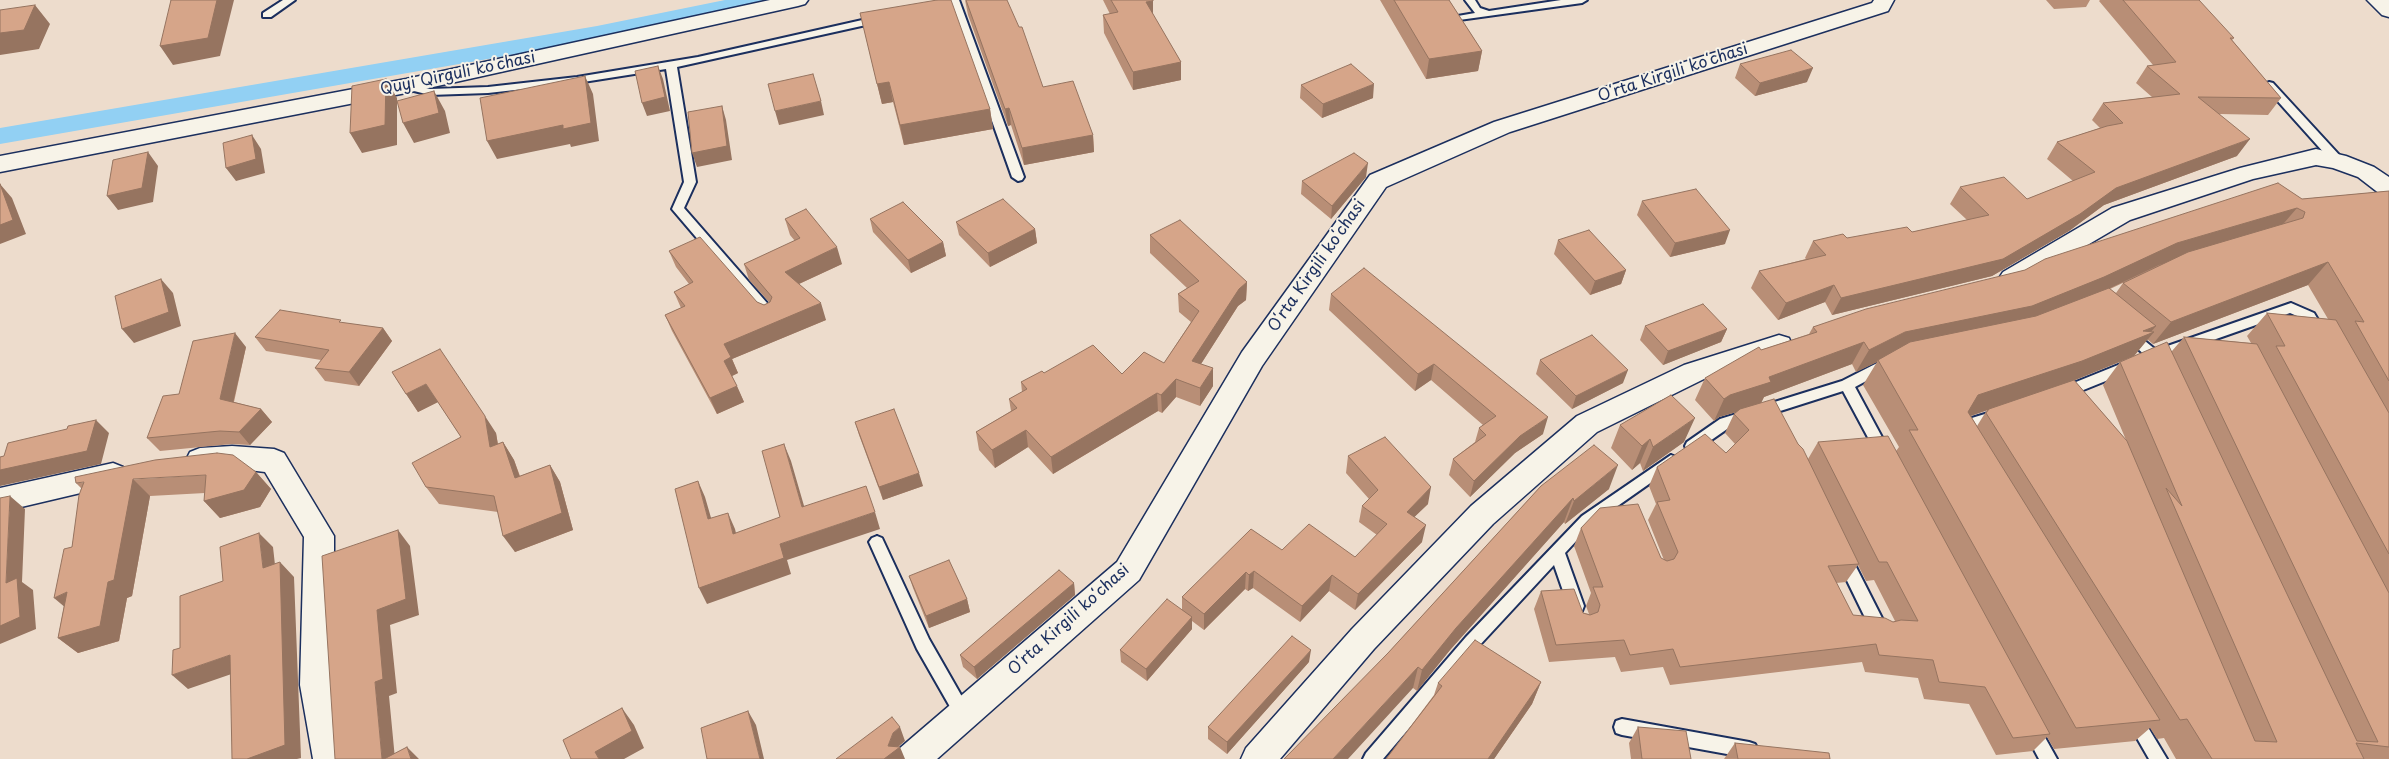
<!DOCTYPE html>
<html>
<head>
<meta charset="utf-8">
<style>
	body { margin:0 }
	canvas { display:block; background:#eddccc }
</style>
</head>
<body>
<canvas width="2389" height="759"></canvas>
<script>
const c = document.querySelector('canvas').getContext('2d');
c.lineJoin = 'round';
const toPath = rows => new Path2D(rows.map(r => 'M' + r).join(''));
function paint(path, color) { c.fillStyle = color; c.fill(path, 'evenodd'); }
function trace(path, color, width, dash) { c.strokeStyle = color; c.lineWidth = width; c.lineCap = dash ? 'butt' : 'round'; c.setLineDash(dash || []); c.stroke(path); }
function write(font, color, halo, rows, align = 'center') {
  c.font = font + ' "Playpen Sans",sans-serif'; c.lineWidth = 4; c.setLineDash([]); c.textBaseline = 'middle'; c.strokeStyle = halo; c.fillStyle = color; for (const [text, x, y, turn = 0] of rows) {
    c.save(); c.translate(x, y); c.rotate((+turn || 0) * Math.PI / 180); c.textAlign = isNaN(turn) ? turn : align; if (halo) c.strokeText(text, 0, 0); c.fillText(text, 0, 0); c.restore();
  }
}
paint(toPath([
	[725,0,769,0,766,5,758,7,597,40,0,144,0,128,597,26,725,0]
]), '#92d0f3');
const lane = toPath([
	[283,0,295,0,271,17,263,17,263,13,283,0],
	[949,0,959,0,1024,177,1022,180,1018,181,1012,177,949,0],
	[1465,0,1475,0,1480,8,1489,11,1561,0,1587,0,1582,3,1452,21,1452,17,1475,13,1465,0],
	[880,16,885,19,884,21,677,67,696,182,684,208,774,311,776,314,774,317,769,319,764,317,672,209,684,182,666,69,577,83,488,93,430,95,402,88,400,86,406,83,430,89,488,87,577,77,698,57,880,16],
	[2269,82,2273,83,2342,158,2344,161,2342,164,2334,164,2265,87,2263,85,2269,82],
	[2291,303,2314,313,2326,333,2324,336,2314,336,2304,319,2290,313,2162,358,2165,366,2163,370,2158,371,2153,370,2146,356,2122,335,2124,332,2134,332,2156,350,2291,303],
	[1887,358,1892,359,1894,363,1892,367,1855,387,1891,454,1889,458,1879,458,1843,391,1730,427,1697,450,1692,452,1687,450,1685,446,1687,442,1720,419,1842,381,1887,358],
	[2128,361,2133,362,2135,366,2133,370,2071,395,2066,394,2064,390,2066,386,2128,361],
	[1998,410,2003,411,2005,415,2003,419,1972,429,1966,438,1956,438,1954,434,1962,421,1998,410],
	[1671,455,1676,457,1678,461,1676,465,1592,524,1565,553,1584,606,1582,611,1576,613,1570,611,1554,565,1478,647,1383,759,1363,759,1366,753,1466,637,1582,516,1671,455],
	[877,536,882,538,929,639,969,709,971,714,969,719,963,722,957,719,917,649,869,542,872,538,877,536],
	[1844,552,1849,553,1886,626,1888,631,1886,636,1880,638,1874,636,1836,558,1839,553,1844,552],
	[2134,711,2140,714,2167,759,2149,759,2126,719,2128,714,2134,711],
	[1622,719,1749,742,1755,744,1758,750,1755,756,1749,758,1622,735,1616,733,1614,727,1616,721,1622,719],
	[2031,721,2037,723,2057,759,2039,759,2023,729,2025,723,2031,721]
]);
const street = toPath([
	[770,0,808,0,805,4,798,6,406,93,0,172,0,156,406,79,770,0],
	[1874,0,1894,0,1888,11,1510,132,1386,187,1262,366,1139,580,937,759,895,759,900,748,1117,562,1242,352,1370,175,1494,122,1872,3,1874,0],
	[2316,149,2346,156,2374,167,2389,177,2389,196,2380,194,2358,177,2333,168,2316,165,2253,179,2130,220,2021,284,2012,287,2003,284,1999,278,2003,272,2112,208,2240,168,2316,149],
	[1779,335,1789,338,1792,345,1789,352,1704,379,1597,432,1493,524,1374,649,1280,759,1241,759,1246,748,1352,629,1471,506,1577,416,1684,365,1779,335],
	[232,446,274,449,284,453,334,536,334,685,347,759,313,759,300,685,304,537,265,472,232,468,200,472,190,468,186,460,190,452,200,448,232,446],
	[113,463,123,467,128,475,123,483,0,512,0,488,113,463]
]);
const secondary = toPath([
	[2367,0,2389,0,2389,17,2382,15,2367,0]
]);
trace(lane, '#1b2f5e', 4);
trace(street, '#1b2f5e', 3);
trace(secondary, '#1b2f5e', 3);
paint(lane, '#f7f3e8');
paint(street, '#f7f3e8');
paint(secondary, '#f7f3e8');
paint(toPath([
	[965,0,1043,87,1093,135,1094,152,1024,165,1011,125,1008,126,968,15],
	[1103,0,1153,0,1153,15,1181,62,1181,80,1133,90,1104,33,1103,15,1110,14],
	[1380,0,1449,0,1482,51,1478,71,1426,79],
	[2046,0,2090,0,2086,7,2054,9],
	[2100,0,2123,0,2234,38,2232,40,2281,98,2268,115,2220,114,2237,156,2104,205,2069,231,1992,276,1832,315,1825,302,1778,320,1751,288,1759,271,1806,259,1805,258,1813,241,1912,232,1967,220,1950,204,1960,187,2027,199,2073,181,2047,159,2057,142,2100,128,2092,120,2103,103,2152,97,2136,83,2147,66,2153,65,2099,1],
	[860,13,990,109,993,129,904,145,893,102,882,104],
	[1740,64,1807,82,1755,96,1735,78],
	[1301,85,1373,98,1322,118,1300,98],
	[1366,177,1331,219,1301,194,1302,181],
	[2389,191,2389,759,2176,759,2164,738,2157,739,2150,728,2135,741,2054,749,2047,737,2033,751,1996,755,1969,704,1924,699,1918,678,1865,672,1862,662,1670,685,1663,667,1621,672,1615,657,1549,662,1534,609,1541,591,1583,613,1589,614,1586,606,1591,593,1574,546,1581,528,1664,560,1648,520,1656,504,1649,486,1657,467,1726,453,1735,444,1725,433,1734,414,1737,412,1719,417,1714,421,1695,400,1705,378,1761,350,1809,334,1813,327,2025,270,2302,199],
	[2163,264,2123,283,2116,293,2110,289],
	[2308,285,2328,319,2267,313,2247,336,2251,343,2184,337,2172,351,2120,362,2103,385,2126,440,2074,380,2134,356,2147,339,2153,344],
	[1877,362,1863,385,1899,447,1896,451,1818,442,1808,459,1798,444,1761,403,1764,397,1852,364,1856,372],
	[1987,410,1977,426,1971,416],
	[1858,565,1866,581,1874,580,1895,621,1893,622,1853,615,1836,583,1846,582],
	[1642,201,1725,244,1670,257,1637,215],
	[785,219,842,264,799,284,826,320,732,359,738,373,732,376,744,402,717,414,672,331,665,315,681,308,674,292,689,284,676,267,669,251,757,302,764,305,769,302,749,280,744,264,795,241,790,235],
	[870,219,943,242,946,256,911,273,873,232],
	[956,222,1035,229,1037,243,990,267,959,235],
	[1150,235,1247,282,1246,300,1238,306,1201,364,1213,386,1200,406,1176,397,1162,413,1158,411,1053,474,1028,447,995,468,979,450,976,432,1011,411,1009,399,1022,392,1021,382,1044,373,1122,374,1164,363,1191,322,1179,312,1178,294,1187,288,1150,253],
	[1558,240,1626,270,1621,284,1590,295,1554,254],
	[1331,294,1543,434,1515,453,1470,497,1449,475,1453,459,1475,442,1479,428,1483,425,1431,380,1415,391,1329,310],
	[344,323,383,328,392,341,359,386,325,381,315,368,321,360,266,351,255,337],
	[1645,326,1727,329,1721,342,1663,365,1640,340],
	[246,347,234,402,261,409,272,422,250,445,232,444,160,451,147,438,179,394],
	[1540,360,1623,383,1572,409,1536,374],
	[392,372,496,433,498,444,503,442,514,460,520,476,550,465,560,482,573,530,515,552,498,512,439,504,426,487,461,437,438,402,418,412],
	[855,422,923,486,883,500,859,435],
	[1620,425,1684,442,1643,471,1640,463,1632,470,1611,448],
	[1348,456,1428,504,1414,517,1422,542,1355,610,1329,591,1300,622,1253,588,1248,591,1245,589,1204,630,1192,621,1192,629,1147,681,1121,662,1120,650,1182,610,1182,597,1282,550,1355,557,1377,535,1359,522,1362,506,1369,499,1346,473],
	[256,472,271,489,260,507,220,518,204,501,205,493,150,496,132,596,127,598,119,641,78,653,58,638,64,606,72,547,81,488,76,483],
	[1541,486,1609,489,1565,524,1564,522,1450,650,1417,691,1413,688,1388,653],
	[909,576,967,599,970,612,929,628,913,588],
	[1074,583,1075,595,977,679,963,667,960,655],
	[1309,662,1227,754,1208,739,1208,727],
	[1541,682,1532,704,1494,759,1386,759,1434,695,1438,683],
	[1638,727,1691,759,1631,759,1629,743],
	[1735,743,1830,759,1724,759]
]), '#b88e76');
paint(toPath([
	[217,0,234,0,220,56,173,65,160,46],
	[1153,1,1153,18,1146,2],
	[35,5,50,24,39,49,0,55,0,33],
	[1482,51,1478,71,1426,79,1429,59],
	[1181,62,1181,80,1133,90,1133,72],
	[658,66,663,79,670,111,647,116,642,103],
	[1813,68,1807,82,1755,96,1760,83],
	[585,76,593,94,599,141,571,147,570,144,497,159,487,141],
	[386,79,397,98,397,145,362,153,350,133],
	[889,82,893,102,882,104,877,84],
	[1374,84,1373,98,1322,118,1323,104],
	[434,91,445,111,450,133,414,143,403,123],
	[821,101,824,115,779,125,775,111],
	[722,106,726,120,732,160,697,167,692,153],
	[1009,108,1011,125,1008,126,1005,109],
	[990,109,993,129,904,145,900,125],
	[252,135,261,149,265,173,236,181,226,168],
	[1093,135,1094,152,1024,165,1022,148],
	[2250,139,2237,156,2104,205,2069,231,1992,276,1832,315,1841,298,2116,188],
	[148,152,158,166,153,202,118,210,107,196],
	[1368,163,1366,177,1331,219,1332,206],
	[0,184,12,198,26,234,0,244],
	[2297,208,2278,230,2159,265,2087,299,2016,328,1878,360,1877,362,1856,372,1869,350,1905,332,2177,243],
	[1035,229,1037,243,990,267,988,253],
	[1730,230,1725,244,1670,257,1675,243],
	[943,242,946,256,911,273,908,260],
	[837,247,842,264,790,288,785,272],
	[2328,262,2308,285,2153,344,2171,322],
	[1626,270,1621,284,1590,295,1595,281],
	[161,279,173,293,181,326,134,343,122,329],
	[1247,282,1246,300,1238,306,1192,378,1192,361,1239,289],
	[1834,285,1825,302,1778,320,1786,303],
	[821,303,826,320,732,359,738,373,730,377,724,361,724,344],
	[2156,326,2150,333,2154,332,2134,356,2063,385,1961,419,1978,395],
	[383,328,392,341,359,386,349,372],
	[1727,329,1721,342,1663,365,1668,351],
	[235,333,246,347,231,412,220,399],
	[1864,342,1852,364,1764,397,1760,405,1719,417,1714,421,1724,399,1730,395,1769,377],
	[1434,364,1431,380,1415,391,1418,374],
	[1213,368,1213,386,1200,406,1200,388],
	[1628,370,1623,383,1572,409,1576,396],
	[1176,379,1176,397,1162,413,1161,395],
	[426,384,438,402,418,412,406,394],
	[737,386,744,402,717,414,710,398],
	[1157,393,1158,411,1053,474,1051,457],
	[261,409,272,422,250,445,239,432],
	[485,416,496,433,501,465,490,447],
	[1548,417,1543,434,1515,453,1470,497,1474,481,1520,436],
	[1695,418,1684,442,1643,471,1653,447],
	[96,420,109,433,101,464,0,486,0,470],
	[1026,430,1028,447,995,468,992,450],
	[1650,439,1640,463,1632,470,1642,446],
	[503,442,514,460,526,495,515,478],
	[784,444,791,461,809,523,802,507],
	[550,465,560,482,573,530,515,552,503,536],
	[1618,465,1609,489,1565,524,1574,501],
	[256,472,271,489,260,507,220,518,204,501],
	[919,473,923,486,883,500,879,487],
	[133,479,150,496,132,596,127,598,119,641,78,653,58,638,108,582],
	[698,481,705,497,716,535,708,519],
	[1431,487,1428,504,1403,528,1407,512],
	[10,496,25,509,22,582,33,590,36,629,0,644,0,626,6,583],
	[1573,498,1564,522,1450,650,1417,691,1422,670,1456,628],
	[875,512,880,529,787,560,791,574,707,604,699,588,780,544],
	[728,513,735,529,740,550,733,534],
	[1426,525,1422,542,1355,610,1358,594],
	[398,530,410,546,419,615,390,625,397,693,389,696,395,759,382,759,375,682,377,610],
	[259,533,273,547,277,583,263,568],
	[280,562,294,577,301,758,297,759,247,759],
	[1254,571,1253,588,1248,591,1249,575],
	[1246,572,1245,589,1204,630,1204,614],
	[1332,575,1329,591,1300,622,1302,606],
	[1074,583,1075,595,977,679,974,667],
	[67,592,73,614,54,598],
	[967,599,970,612,929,628,926,616],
	[1192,617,1192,629,1147,681,1146,669],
	[1311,650,1309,662,1227,754,1227,742],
	[230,655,246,669,188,689,172,675],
	[1418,667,1413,688,1348,759,1333,759],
	[1541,682,1532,704,1494,759,1488,759],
	[622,708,634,725,644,748,624,759,599,759,595,752],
	[748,711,756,725,764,759,760,759],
	[900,727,905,741,898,747,900,747,905,759,884,759,888,746,893,733],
	[407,747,419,759,411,759]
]), '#967460');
const building = toPath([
	[171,0,217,0,208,38,160,46,171,0],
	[937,0,951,0,990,109,900,125,889,82,877,84,860,13,937,0],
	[966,0,1007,0,1019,27,1022,27,1043,87,1073,81,1093,135,1022,148,1009,108,1005,109,966,0],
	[1111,0,1153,0,1153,1,1146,2,1181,62,1133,72,1103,15,1118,12,1111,0],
	[1394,0,1449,0,1482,51,1429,59,1394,0],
	[2123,0,2199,0,2234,38,2230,38,2281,98,2198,97,2250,139,2116,188,2080,214,2003,259,1841,298,1834,285,1786,303,1759,271,1826,255,1813,241,1843,234,1847,238,1907,227,1912,232,1989,215,1960,187,2004,177,2027,199,2095,172,2057,142,2107,126,2123,123,2103,103,2180,94,2147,66,2176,62,2123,0],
	[35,5,24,30,0,33,0,10,35,5],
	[1791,50,1813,68,1760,83,1740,64,1791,50],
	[1351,64,1374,84,1323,104,1301,85,1351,64],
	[658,66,665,97,642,103,635,71,658,66],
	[813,74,821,101,775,111,768,84,813,74],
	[585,76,591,123,563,129,563,125,487,141,480,98,585,76],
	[386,79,385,125,350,133,352,86,386,79],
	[434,91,439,113,403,123,397,101,434,91],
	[722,106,727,146,692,153,688,112,722,106],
	[252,135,256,159,226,168,223,143,252,135],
	[148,152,142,188,107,196,113,160,148,152],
	[1354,153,1368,163,1332,206,1302,181,1354,153],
	[2278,183,2302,199,2389,191,2389,381,2355,321,2364,322,2328,262,2171,322,2123,283,2188,252,2303,218,2305,212,2297,208,2177,243,2104,277,2032,306,1905,332,1869,350,1864,342,1769,377,1771,382,1730,395,1724,399,1705,378,1759,347,1761,350,1817,332,1813,327,1866,309,2025,270,2045,259,2278,183],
	[0,184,13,220,0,225,0,184],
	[1696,189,1730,230,1675,243,1642,201,1696,189],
	[1003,199,1035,229,988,253,956,222,1003,199],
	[903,202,943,242,908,260,870,219,903,202],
	[806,209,837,247,785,272,821,303,724,344,731,357,724,361,737,386,710,398,665,315,685,306,674,292,693,282,669,251,700,237,757,302,764,305,770,302,772,297,744,264,800,238,785,219,806,209],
	[1180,220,1247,282,1239,289,1192,361,1213,368,1200,388,1176,379,1161,395,1157,393,1051,457,1026,430,992,450,976,432,1017,408,1009,399,1027,389,1021,382,1042,371,1044,373,1093,345,1122,374,1144,352,1164,363,1199,311,1178,294,1199,281,1150,235,1180,220],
	[1589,230,1626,270,1595,281,1558,240,1589,230],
	[1364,268,1548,417,1520,436,1474,481,1453,459,1486,435,1479,428,1496,416,1434,364,1418,374,1331,294,1364,268],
	[161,279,169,312,122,329,115,296,161,279],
	[2109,288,2156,326,2143,331,2154,332,2082,361,1978,395,1968,412,2160,720,2076,728,1909,430,1918,430,1878,360,1910,342,2036,316,2109,288],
	[1703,304,1727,329,1668,351,1645,326,1703,304],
	[280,310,341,320,339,322,383,328,349,372,315,368,329,350,255,337,280,310],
	[2267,313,2336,320,2389,413,2389,554,2276,346,2285,346,2267,313],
	[235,333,220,399,261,409,239,432,220,431,147,438,163,396,179,394,193,341,235,333],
	[1592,335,1628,370,1576,396,1540,360,1592,335],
	[2184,337,2257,344,2389,593,2389,747,2356,743,2364,759,2212,759,2187,719,2180,720,1986,413,1989,409,2074,380,2127,441,2255,741,2277,742,2166,488,2182,506,2120,362,2167,342,2357,741,2378,742,2184,337],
	[440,349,485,416,490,447,503,442,515,478,550,465,562,513,503,536,494,496,426,487,412,463,461,437,426,384,406,394,392,372,440,349],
	[1671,395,1695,418,1653,447,1650,439,1642,446,1620,425,1671,395],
	[1774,399,1798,444,1803,449,1859,564,1828,566,1853,615,1885,618,1893,622,1901,620,1918,621,1887,562,1879,562,1818,442,1888,436,2050,734,2013,738,1985,687,1939,682,1933,660,1879,655,1876,644,1680,667,1673,649,1630,655,1624,640,1556,645,1541,591,1574,589,1583,613,1590,615,1598,612,1600,605,1593,587,1603,587,1581,528,1600,508,1638,504,1661,558,1667,561,1674,559,1678,552,1657,502,1670,500,1657,467,1705,434,1726,453,1749,430,1734,414,1740,409,1774,399],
	[894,409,919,473,879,487,855,422,894,409],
	[96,420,87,451,0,470,0,457,4,456,8,443,67,429,68,426,96,420],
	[1385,437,1431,487,1407,512,1426,525,1358,594,1332,575,1302,606,1254,571,1249,575,1246,572,1204,614,1182,597,1251,529,1282,550,1309,524,1355,557,1387,524,1362,506,1378,490,1348,456,1385,437],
	[784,444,802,507,866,486,875,512,780,544,784,558,699,588,675,489,698,481,708,519,728,513,733,534,780,517,762,451,784,444],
	[1594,445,1618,465,1574,501,1573,498,1456,628,1422,670,1418,667,1333,759,1284,759,1388,653,1541,486,1594,445],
	[217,453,233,455,256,472,244,490,204,501,206,475,133,479,114,580,108,582,100,626,58,638,67,592,54,598,64,549,72,547,79,495,84,482,76,483,75,477,155,460,217,453],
	[10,496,6,583,17,578,20,617,0,626,0,498,10,496],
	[398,530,406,599,377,610,383,679,375,682,382,759,335,759,322,556,398,530],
	[259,533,263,568,280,562,285,745,247,759,232,759,230,655,172,675,173,650,180,648,180,596,223,581,220,547,259,533],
	[949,560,967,599,926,616,909,576,949,560],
	[1059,570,1074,583,974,667,960,655,1059,570],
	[1167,599,1192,617,1146,669,1120,650,1167,599],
	[1292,636,1311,650,1227,742,1208,727,1292,636],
	[1475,640,1541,682,1488,759,1386,759,1442,686,1438,683,1475,640],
	[622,708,632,731,595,752,599,759,571,759,563,740,622,708],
	[748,711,760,759,707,759,701,728,748,711],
	[892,717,900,727,893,733,888,746,900,747,884,759,836,759,892,717],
	[1638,727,1686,731,1691,759,1642,759,1638,727],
	[1735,743,1829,753,1830,759,1738,759,1735,743],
	[407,747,411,759,384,759,407,747]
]);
paint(building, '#d6a589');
trace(building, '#967460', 1);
write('16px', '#1b2f5e', '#f7f3e8', [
	["Oʻrta Kirgili koʻchasi",1673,73,-18],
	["Quyi Qirguli koʻchasi",458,74,-12],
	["Oʻrta Kirgili koʻchasi",1317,266,-55],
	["Oʻrta Kirgili koʻchasi",1069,620,-42]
]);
</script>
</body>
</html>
